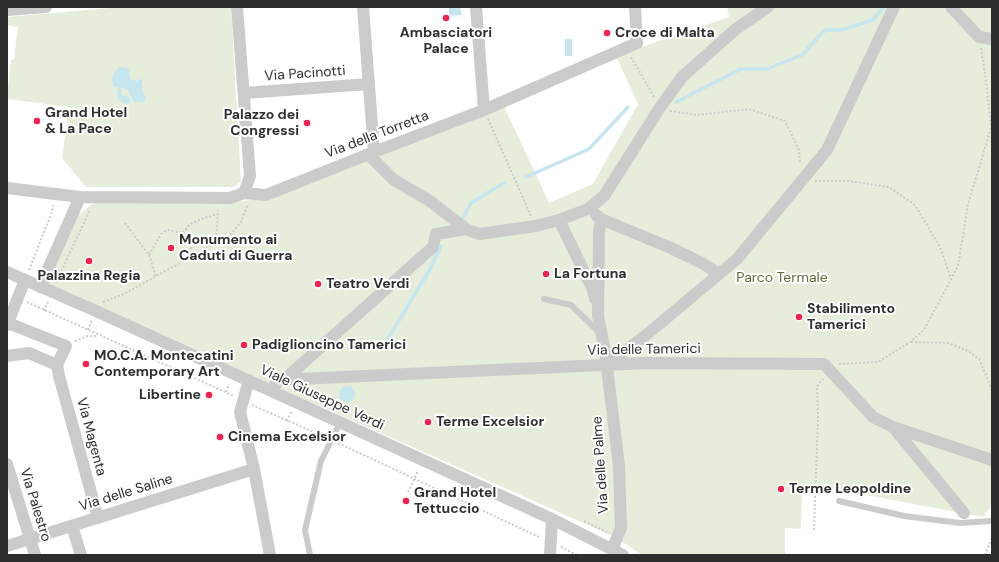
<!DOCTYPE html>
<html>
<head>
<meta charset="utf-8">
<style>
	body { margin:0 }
	#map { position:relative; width:999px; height:562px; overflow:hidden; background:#fff; font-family:"DM Sans",sans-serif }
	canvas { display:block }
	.frame { position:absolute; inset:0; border:8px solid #2e2e2e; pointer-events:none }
</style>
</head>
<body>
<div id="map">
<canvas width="999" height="562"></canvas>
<div class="frame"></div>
</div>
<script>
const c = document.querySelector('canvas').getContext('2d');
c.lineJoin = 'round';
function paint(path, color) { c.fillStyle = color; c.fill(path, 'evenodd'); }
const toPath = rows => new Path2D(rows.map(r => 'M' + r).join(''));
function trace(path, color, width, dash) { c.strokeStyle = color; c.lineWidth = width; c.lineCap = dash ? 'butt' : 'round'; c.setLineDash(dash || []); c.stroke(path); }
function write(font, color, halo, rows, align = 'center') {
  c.font = font + ' "DM Sans",sans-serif'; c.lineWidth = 4; c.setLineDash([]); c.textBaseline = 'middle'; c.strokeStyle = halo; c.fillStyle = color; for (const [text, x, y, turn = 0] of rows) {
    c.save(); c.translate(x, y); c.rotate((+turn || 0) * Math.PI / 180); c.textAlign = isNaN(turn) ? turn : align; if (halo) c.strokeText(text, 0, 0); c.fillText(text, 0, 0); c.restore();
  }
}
paint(toPath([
	[122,7,231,7,241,181,234,187,86,187,62,158,69,107,7,99,11,60,14,59,18,27,7,25,7,17],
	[727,7,992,7,992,505,983,517,829,488,802,487,801,529,785,528,785,555,642,555,615,537,45,284,78,215,94,203,227,203,269,198,504,106,549,203,593,184,638,104,616,56,729,17]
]), '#e7eddb');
paint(toPath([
	[449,7,460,7,462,15,449,16],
	[565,39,572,39,572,56,565,56],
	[123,67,130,69,129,74,131,80,134,80,137,82,139,79,142,80,142,90,146,98,144,102,135,102,129,94,129,91,124,88,114,87,112,81,113,75,118,68],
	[118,88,123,90,121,91,122,95,129,97,131,102,126,104,121,102,117,94],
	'339 394a8 8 0 1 1 16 0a8 8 0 1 1-16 0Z'
]), '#c5e5ef');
trace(toPath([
	[676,102,741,69,767,69,802,55,825,30,841,30,873,20,884,7],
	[526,177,589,149,628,107],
	[462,219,471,203,504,183],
	[386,342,430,269,441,246]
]), '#c5e5ef', 3.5);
trace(toPath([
	[981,48,986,81,991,125],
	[631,57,654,97],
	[670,111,698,115,749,109,785,121,799,150,800,164],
	[488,119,531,216],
	[815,181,848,181,889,187,915,205,940,247,951,279],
	[125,223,149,255,156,277],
	[183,233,189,225,201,219,217,214],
	[216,243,218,210],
	[149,255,161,234,167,230,183,233,189,241,193,256],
	[29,270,52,212,53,205],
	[56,282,89,212,87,210],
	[27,302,234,396],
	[103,302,124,294,230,235,241,222,248,204],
	[44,311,48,302],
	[88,330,92,320],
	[75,341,88,336,98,336],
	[911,342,949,343,968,351,979,359,991,387,992,395],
	[839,364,878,362,910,342,924,330,958,266,968,204,992,125],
	[226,392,229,384],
	[252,405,325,437],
	[287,421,292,411],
	[338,443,539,537],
	[408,492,418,471],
	[584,521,607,532],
	[814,530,818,418,817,386,824,378],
	[561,547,577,555],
	[985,555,992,538]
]), '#cbcbcb', 2, [2, 2]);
trace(toPath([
	[544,299,571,305,599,332],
	[839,501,904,516,960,523,992,521],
	[310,555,305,530,321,461,340,423]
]), '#cbcbcb', 6);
trace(toPath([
	[237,7,250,176,244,193],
	[363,7,374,152],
	[476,7,484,110],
	[951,7,979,37,992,39],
	[7,10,46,7],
	[244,93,369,84],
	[368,154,394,180,430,201,466,229],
	[7,188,80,197,230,198,244,193,266,195,374,152,484,110,637,43,635,7],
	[596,215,601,219,671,248,702,263,719,274],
	[601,219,599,233,598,316,605,351,619,466,621,528,612,550],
	[559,220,593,290,595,299],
	[7,272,96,311,552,519,623,555],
	[40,287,80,197],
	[7,325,25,280],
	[7,356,29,353,57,365,66,346,8,323],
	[57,365,59,376,98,518],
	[606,365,645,336,737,259,827,150,894,7],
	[285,379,433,247,436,234,466,229,479,234,536,226,559,220,588,209,604,196,659,109,682,77,736,29,768,7],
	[249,380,240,412,254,469,270,555],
	[272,391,277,382,285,379,299,379,646,363,824,364,873,417,893,427,992,460],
	[893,427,964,513],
	[7,464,35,555],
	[72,526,81,555],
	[7,546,254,469],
	[550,555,552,519]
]), '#cbcbcb', 12);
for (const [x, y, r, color] of [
	[446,18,4,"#f5204e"],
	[607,33,4,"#f5204e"],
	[37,121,4,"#f5204e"],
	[307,123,4,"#f5204e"],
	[171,248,4,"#f5204e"],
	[89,261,4,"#f5204e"],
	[546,274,4,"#f5204e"],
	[318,284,4,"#f5204e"],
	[799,317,4,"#f5204e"],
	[244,345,4,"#f5204e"],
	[86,364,4,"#f5204e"],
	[209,395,4,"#f5204e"],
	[428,422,4,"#f5204e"],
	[220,437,4,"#f5204e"],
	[781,489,4,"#f5204e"],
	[406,501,4,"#f5204e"]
]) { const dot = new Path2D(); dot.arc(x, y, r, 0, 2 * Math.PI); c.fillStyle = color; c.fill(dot); trace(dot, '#fff', 1.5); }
write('bold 14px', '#2e2e2e', '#fff', [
	["Ambasciatori",446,33,"center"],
	["Palace",446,49,"center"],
	["Croce di Malta",615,33],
	["Grand Hotel",45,113],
	["& La Pace",45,129],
	["Palazzo dei",299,115,"right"],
	["Congressi",299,131,"right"],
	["Monumento ai",179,240],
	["Caduti di Guerra",179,256],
	["La Fortuna",554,274],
	["Palazzina Regia",89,276,"center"],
	["Teatro Verdi",326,284],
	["Stabilimento",807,309],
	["Tamerici",807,325],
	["Padiglioncino Tamerici",252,345],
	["MO.C.A. Montecatini",94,356],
	["Contemporary Art",94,372],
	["Libertine",201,395,"right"],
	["Terme Excelsior",436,422],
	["Cinema Excelsior",228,437],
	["Terme Leopoldine",789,489],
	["Grand Hotel",414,493],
	["Tettuccio",414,509]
], 'left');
write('14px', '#2e2e2e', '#fff', [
	["Via Pacinotti",305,74,-4],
	["Via della Torretta",377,135,-21],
	["Via delle Tamerici",644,350,-1],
	["Viale Giuseppe Verdi",322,398,25],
	["Via Magenta",91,437,75],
	["Via delle Palme",601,465,-94],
	["Via delle Saline",126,493,-17],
	["Via Palestro",35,505,73]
]);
write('14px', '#596e37', '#fff', [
	["Parco Termale",782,278]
]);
</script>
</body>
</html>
